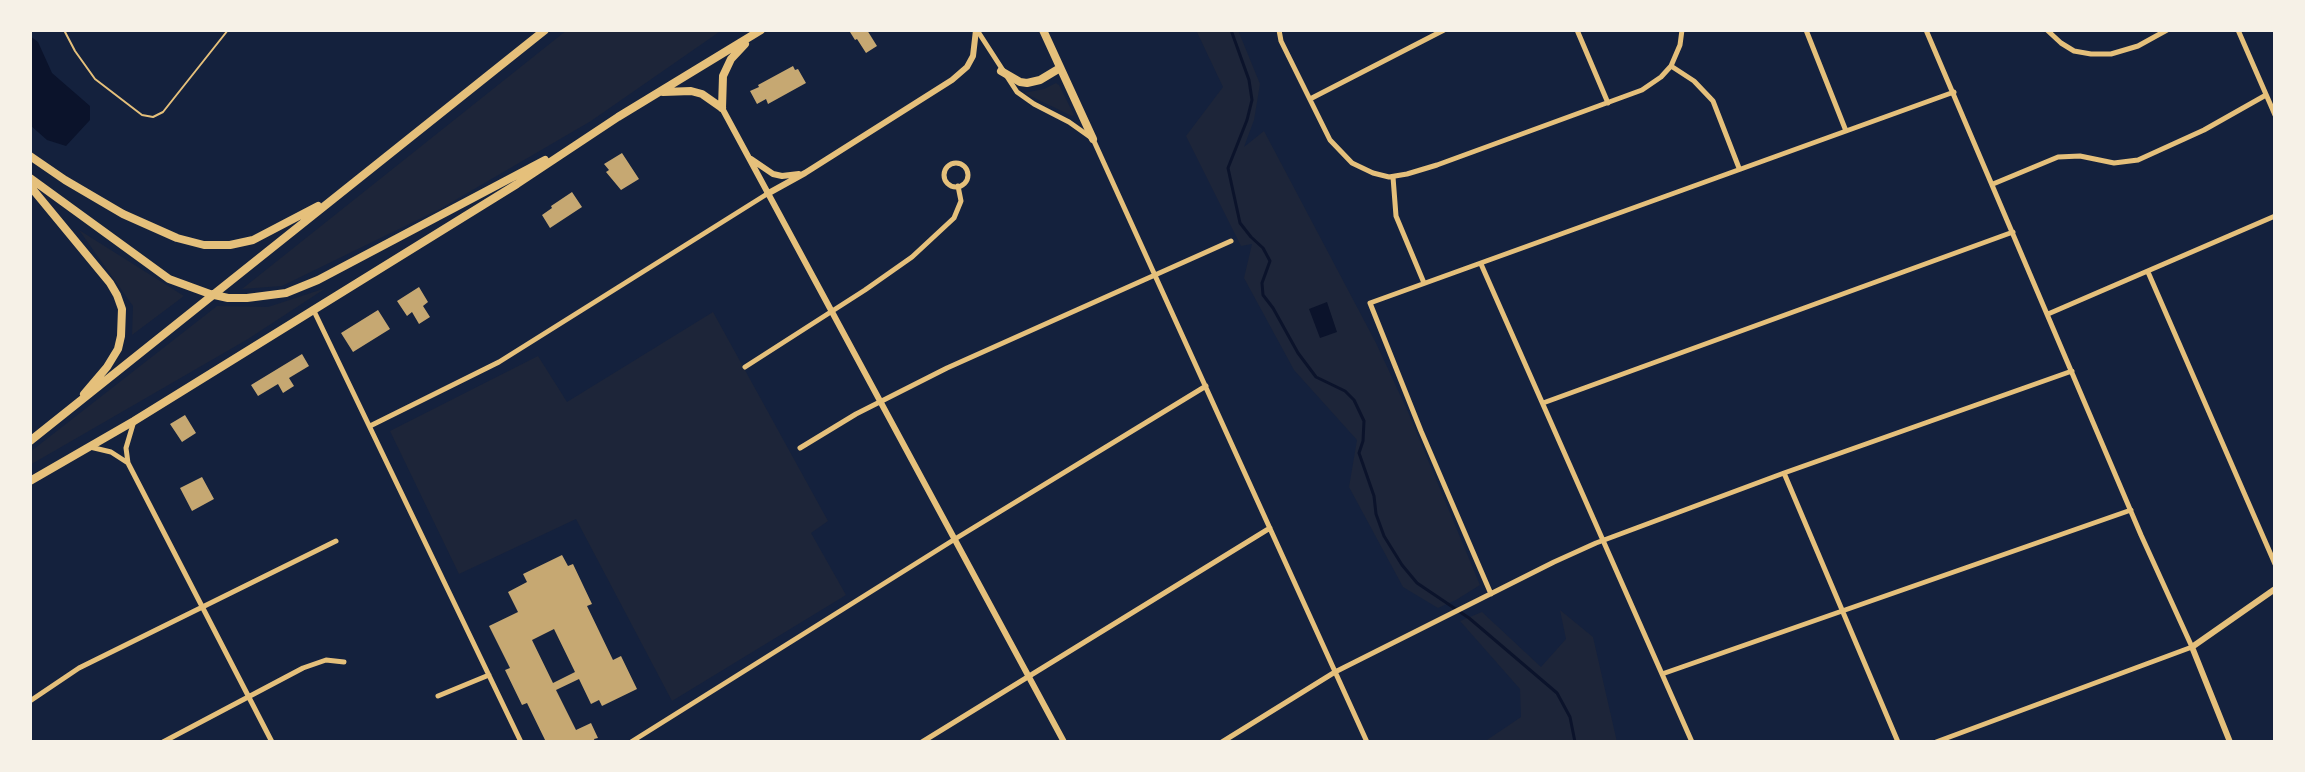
<!DOCTYPE html>
<html>
<head>
<meta charset="utf-8">
<style>
	body { margin:0 }
	#map { position:relative; width:2305px; height:772px; overflow:hidden; background:#14213d; font-family:"Sofia Sans Condensed",sans-serif }
	canvas { display:block }
	.frame { position:absolute; inset:0; border:32px solid #f6f1e7; pointer-events:none }
</style>
</head>
<body>
<div id="map">
<canvas width="2305" height="772"></canvas>
<div class="frame"></div>
</div>
<script>
const c = document.querySelector('canvas').getContext('2d');
c.lineJoin = 'round';
function paint(path, color) { c.fillStyle = color; c.fill(path, 'evenodd'); }
const toPath = rows => new Path2D(rows.map(r => 'M' + r).join(''));
function trace(path, color, width, dash) { c.strokeStyle = color; c.lineWidth = width; c.lineCap = dash ? 'butt' : 'round'; c.setLineDash(dash || []); c.stroke(path); }
paint(toPath([
	[567,30,722,30,591,121,440,209,282,286,242,289],
	[1196,30,1238,30,1260,84,1254,120,1244,147,1264,131,1376,343,1409,414,1480,585,1456,600,1438,608,1403,587,1349,487,1357,440,1294,370,1244,278,1252,244,1241,246,1186,136,1223,87],
	[1056,83,1059,85,1074,115,1072,116,1024,93,1044,89],
	[79,230,184,296,132,335,133,306],
	[326,288,248,339,30,465,30,452,217,306,268,307],
	[713,312,828,521,811,533,846,595,672,701,576,519,459,574,390,431,538,356,567,402],
	[1560,610,1593,637,1617,742,1484,742,1521,717,1520,689,1460,621,1482,612,1541,667,1566,639]
]), '#1d2539');
paint(toPath([
	[30,36,38,42,52,73,90,106,90,120,66,146,47,140,30,125],
	[1327,302,1337,332,1320,338,1309,309]
]), '#0b132b');
trace(toPath([
	[1231,30,1249,80,1252,100,1247,120,1228,168,1240,223,1251,237,1263,248,1270,261,1262,283,1263,295,1273,308,1298,353,1316,377,1345,391,1354,400,1364,421,1363,441,1359,453,1374,496,1376,514,1384,536,1402,565,1417,583,1469,618,1557,693,1570,717,1575,742]
]), '#0b132b', 3);
paint(toPath([
	[851,30,867,30,877,46,866,53,857,39,855,40,850,32],
	[793,66,795,70,798,69,806,83,768,104,766,99,757,104,750,91,759,87,758,85],
	[622,153,639,179,621,190,606,172,609,170,604,164],
	[572,192,582,207,550,228,542,215,552,208,551,206],
	[419,287,428,302,423,306,430,317,419,324,412,312,407,316,397,301],
	[378,310,390,329,353,352,341,333],
	[302,354,309,366,289,378,294,386,283,393,278,384,258,396,251,385],
	[185,415,196,433,182,442,170,424],
	[202,477,214,499,192,511,180,488],
	[562,555,568,566,573,564,592,604,587,606,613,660,621,656,637,689,602,706,599,700,591,704,579,679,556,690,576,730,591,723,598,738,594,739,595,742,546,742,527,703,522,705,505,670,510,668,489,626,518,612,508,592,527,582,523,574],
	[554,629,575,672,553,683,532,640]
]), '#c6a872');
trace(toPath([
	[64,30,75,51,95,79,142,115,153,117,163,112,228,30]
]), '#e5c07b', 2);
trace(toPath([
	[977,30,1017,92,1034,104,1069,122,1093,139,1367,742],
	[1279,30,1281,41,1330,140,1352,163,1373,173,1389,177,1407,174,1437,165,1642,90,1661,77,1671,66,1680,45,1682,30],
	[1577,30,1608,103],
	[1806,30,1846,131],
	[1926,30,2141,535,2192,647,1936,742],
	[2047,30,2061,43,2074,51,2091,54,2111,54,2138,46,2167,30],
	[2238,30,2275,115],
	[1671,66,1694,81,1713,101,1739,168],
	[1310,99,1444,30],
	'944 175a12 12 0 1 1 24 0a12 12 0 1 1-24 0Z',
	[1393,177,1396,216,1424,283],
	[1993,184,2058,157,2080,156,2114,163,2138,160,2204,130,2266,95],
	[1481,264,1692,742],
	[2148,272,2275,564],
	[313,309,521,742],
	[2048,314,2275,216],
	[745,367,865,290,912,257,954,218,961,201,958,186],
	[1543,403,2013,232],
	[134,421,126,448,128,463,272,742],
	[370,426,499,362,767,194],
	[90,447,111,452,128,463],
	[800,448,856,414,947,368,1231,241],
	[1784,473,1898,742],
	[1491,594,1421,431,1370,303,1954,92],
	[1662,674,2131,510],
	[438,696,489,675],
	[30,701,79,668,336,541],
	[163,742,303,668,326,660,344,662],
	[631,742,955,539,1206,386],
	[922,742,1270,528],
	[1222,742,1335,672,1554,562,1596,543,1784,473,2072,371]
]), '#e5c07b', 5);
trace(toPath([
	[722,108,1064,742],
	[751,159,773,174,782,176,799,174],
	[767,194,805,173,952,80,967,67,973,56,976,30],
	[2230,742,2192,647,2275,589]
]), '#e5c07b', 6);
trace(toPath([
	[1043,30,1093,139],
	[1001,71,1020,82,1027,83,1040,80,1060,68],
	[663,92,691,91,702,94,722,108],
	[722,108,723,76,731,59,745,44],
	[30,156,65,180,123,214,177,238,204,245,230,245,253,240,318,206],
	[30,178,169,279,210,294,228,298,247,298,286,293,318,280,545,160],
	[30,186,110,283,117,295,122,309,121,336,118,349,107,367,84,394],
	[30,441,545,30],
	[30,481,134,421,517,184,618,117,761,30]
]), '#e5c07b', 8);
</script>
</body>
</html>
